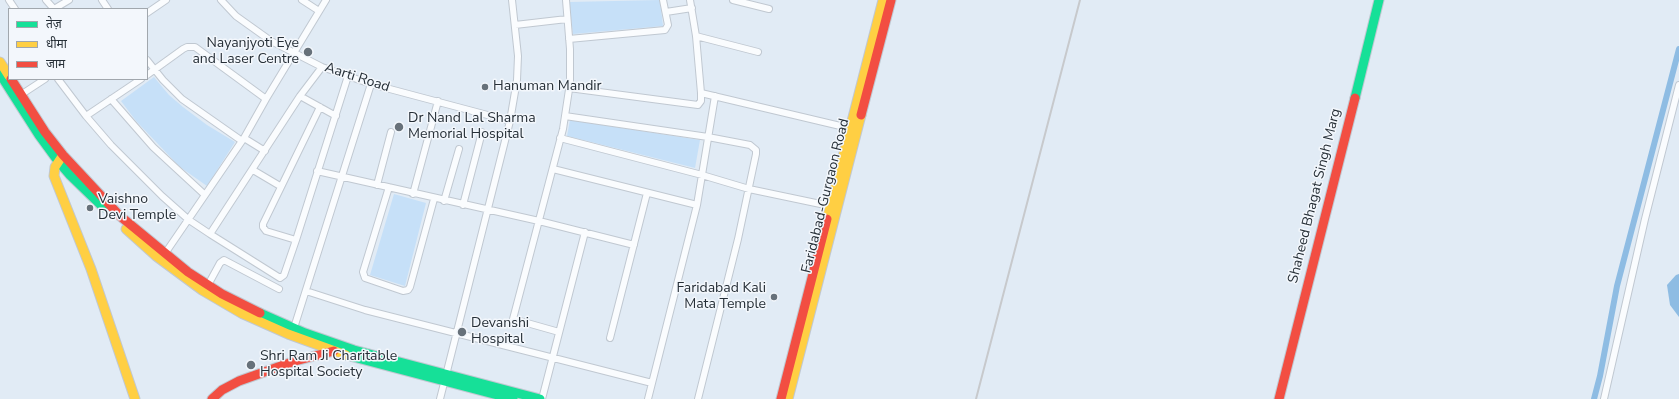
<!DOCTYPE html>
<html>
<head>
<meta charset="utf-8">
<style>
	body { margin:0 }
	#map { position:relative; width:1679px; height:399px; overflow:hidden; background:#e1ebf5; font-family:"Nunito Sans","Noto Sans Devanagari",sans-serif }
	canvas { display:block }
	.legend { position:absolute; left:8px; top:8px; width:140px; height:72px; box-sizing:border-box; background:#f3f7fc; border:1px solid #a1a7ad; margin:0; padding:5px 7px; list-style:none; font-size:12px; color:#262f37 }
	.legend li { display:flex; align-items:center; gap:8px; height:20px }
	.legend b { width:20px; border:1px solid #a1a7ad }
</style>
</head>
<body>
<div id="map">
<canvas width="1679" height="399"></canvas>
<ul class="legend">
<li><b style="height:5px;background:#16e098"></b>तेज़</li>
<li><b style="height:5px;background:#ffcf43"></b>धीमा</li>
<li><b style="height:5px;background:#f24e42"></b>जाम</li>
</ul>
</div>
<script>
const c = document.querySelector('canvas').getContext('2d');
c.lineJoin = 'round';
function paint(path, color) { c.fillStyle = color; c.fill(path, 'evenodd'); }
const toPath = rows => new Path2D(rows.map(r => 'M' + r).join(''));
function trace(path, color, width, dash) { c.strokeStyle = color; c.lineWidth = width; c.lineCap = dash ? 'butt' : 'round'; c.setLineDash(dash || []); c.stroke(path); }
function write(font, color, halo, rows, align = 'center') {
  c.font = font + ' "Nunito Sans",sans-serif'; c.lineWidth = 3; c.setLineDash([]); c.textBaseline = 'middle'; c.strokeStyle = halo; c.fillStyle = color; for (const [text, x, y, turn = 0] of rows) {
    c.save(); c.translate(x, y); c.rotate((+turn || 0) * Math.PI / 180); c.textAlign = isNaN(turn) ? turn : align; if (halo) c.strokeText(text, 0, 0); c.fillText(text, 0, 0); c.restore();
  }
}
paint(toPath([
	[660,0,663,26,573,34,569,2],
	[154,77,169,95,183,107,207,125,235,142,207,186,180,167,136,121,121,101],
	[570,120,700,140,695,168,567,136],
	[394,194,426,203,405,286,370,275]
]), '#c6e0f8');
paint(toPath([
	[1679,274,1679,317,1670,305,1667,285,1676,275]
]), '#8ebce3');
trace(toPath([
	[1594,399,1600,376,1617,286,1679,49]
]), '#8ebce3', 6);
const street = toPath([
	[9,0,15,9],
	[46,0,54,9],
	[102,0,108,9],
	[221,0,236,16,271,41,322,67,371,84,510,121],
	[302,0,319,11],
	[733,0,769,9],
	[54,9,69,0],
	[666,12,692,8],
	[147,13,166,0],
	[515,25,567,19],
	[696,36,758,52],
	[569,39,665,30,668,25,663,0],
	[147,60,163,80,182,99,242,141],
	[147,75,183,49,187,47,195,47,266,99],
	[58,79,86,116,111,145,162,196,189,220,210,234,280,278,284,275,296,240,348,76],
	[569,88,698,105,701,101,701,93,696,36,690,0],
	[701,93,853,129],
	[19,96,45,79],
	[300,96,336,116],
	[111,99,153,147,205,195],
	[86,116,141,79],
	[565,116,708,137,750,145,756,150,756,154,738,239,698,399],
	[244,138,265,151],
	[560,138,702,175,749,189,830,206],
	[553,169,697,205],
	[253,170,280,186],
	[317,171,539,221,634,245],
	[377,185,391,132],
	[389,187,363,272,365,278,403,291,408,290,410,287,434,199],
	[413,194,438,101],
	[444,201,459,149],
	[463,205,482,132],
	[210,234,300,96,322,67],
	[296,240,266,231,263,227,263,224,320,107],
	[164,255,244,138,266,99,326,0],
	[208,285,220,263,224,260,279,289],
	[306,291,365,310,652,383],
	[293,331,371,84],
	[559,332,513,319,563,129,570,83,570,49,566,0],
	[610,338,647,193],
	[440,399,510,121,517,80,518,56,512,0],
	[542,399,585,232],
	[648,399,697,205,715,96],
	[1604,399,1645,219,1679,85]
]);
const fast = toPath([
	[0,74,39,135,58,161,70,175,103,207],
	[1355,98,1379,0],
	[260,313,305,333,354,350,540,399],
	[346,355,513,399]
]);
const slow = toPath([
	[0,62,9,76],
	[61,158,55,167,54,176,91,269,135,399],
	[827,219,883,0],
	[126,229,156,256,202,290,243,314,288,334,346,355],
	[788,399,861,115]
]);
const jam = toPath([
	[11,79,45,132,63,155,120,216,188,272,222,294,260,313],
	[861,115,891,0],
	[212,399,222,390,239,381,295,361,334,351],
	[781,399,827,219],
	[1279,399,1355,98]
]);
trace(street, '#c0c8d1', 8);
trace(fast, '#c0c8d1', 11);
trace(slow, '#c0c8d1', 11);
trace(jam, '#c0c8d1', 11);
trace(street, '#fafcfe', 6);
trace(fast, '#16e098', 9);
trace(slow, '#ffcf43', 9);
trace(jam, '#f24e42', 9);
trace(toPath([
	[976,399,1080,0]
]), '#c7c9cc', 2);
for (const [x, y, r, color] of [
	[308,52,5,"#67717a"],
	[485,87,4,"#67717a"],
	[399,127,5,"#67717a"],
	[90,208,4,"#67717a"],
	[774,297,4,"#67717a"],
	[462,332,5,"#67717a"],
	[251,365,5,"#67717a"]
]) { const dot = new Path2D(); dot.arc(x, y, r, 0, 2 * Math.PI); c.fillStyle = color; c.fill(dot); trace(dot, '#f3f7fc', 1.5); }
write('14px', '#262f37', '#f3f7fc', [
	["Nayanjyoti Eye",299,44,"right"],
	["and Laser Centre",299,60,"right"],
	["Hanuman Mandir",493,87],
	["Dr Nand Lal Sharma",408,119],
	["Memorial Hospital",408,135],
	["Vaishno",98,200],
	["Devi Temple",98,216],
	["Faridabad Kali",766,289,"right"],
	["Mata Temple",766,305,"right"],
	["Devanshi",471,324],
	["Hospital",471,340],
	["Shri Ram Ji Charitable",260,357],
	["Hospital Society",260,373]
], 'left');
write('14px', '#262f37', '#f3f7fc', [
	["Aarti Road",357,78,18],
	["Faridabad-Gurgaon Road",826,196,-76],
	["Shaheed Bhagat Singh Marg",1315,196,-76]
]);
</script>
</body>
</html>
